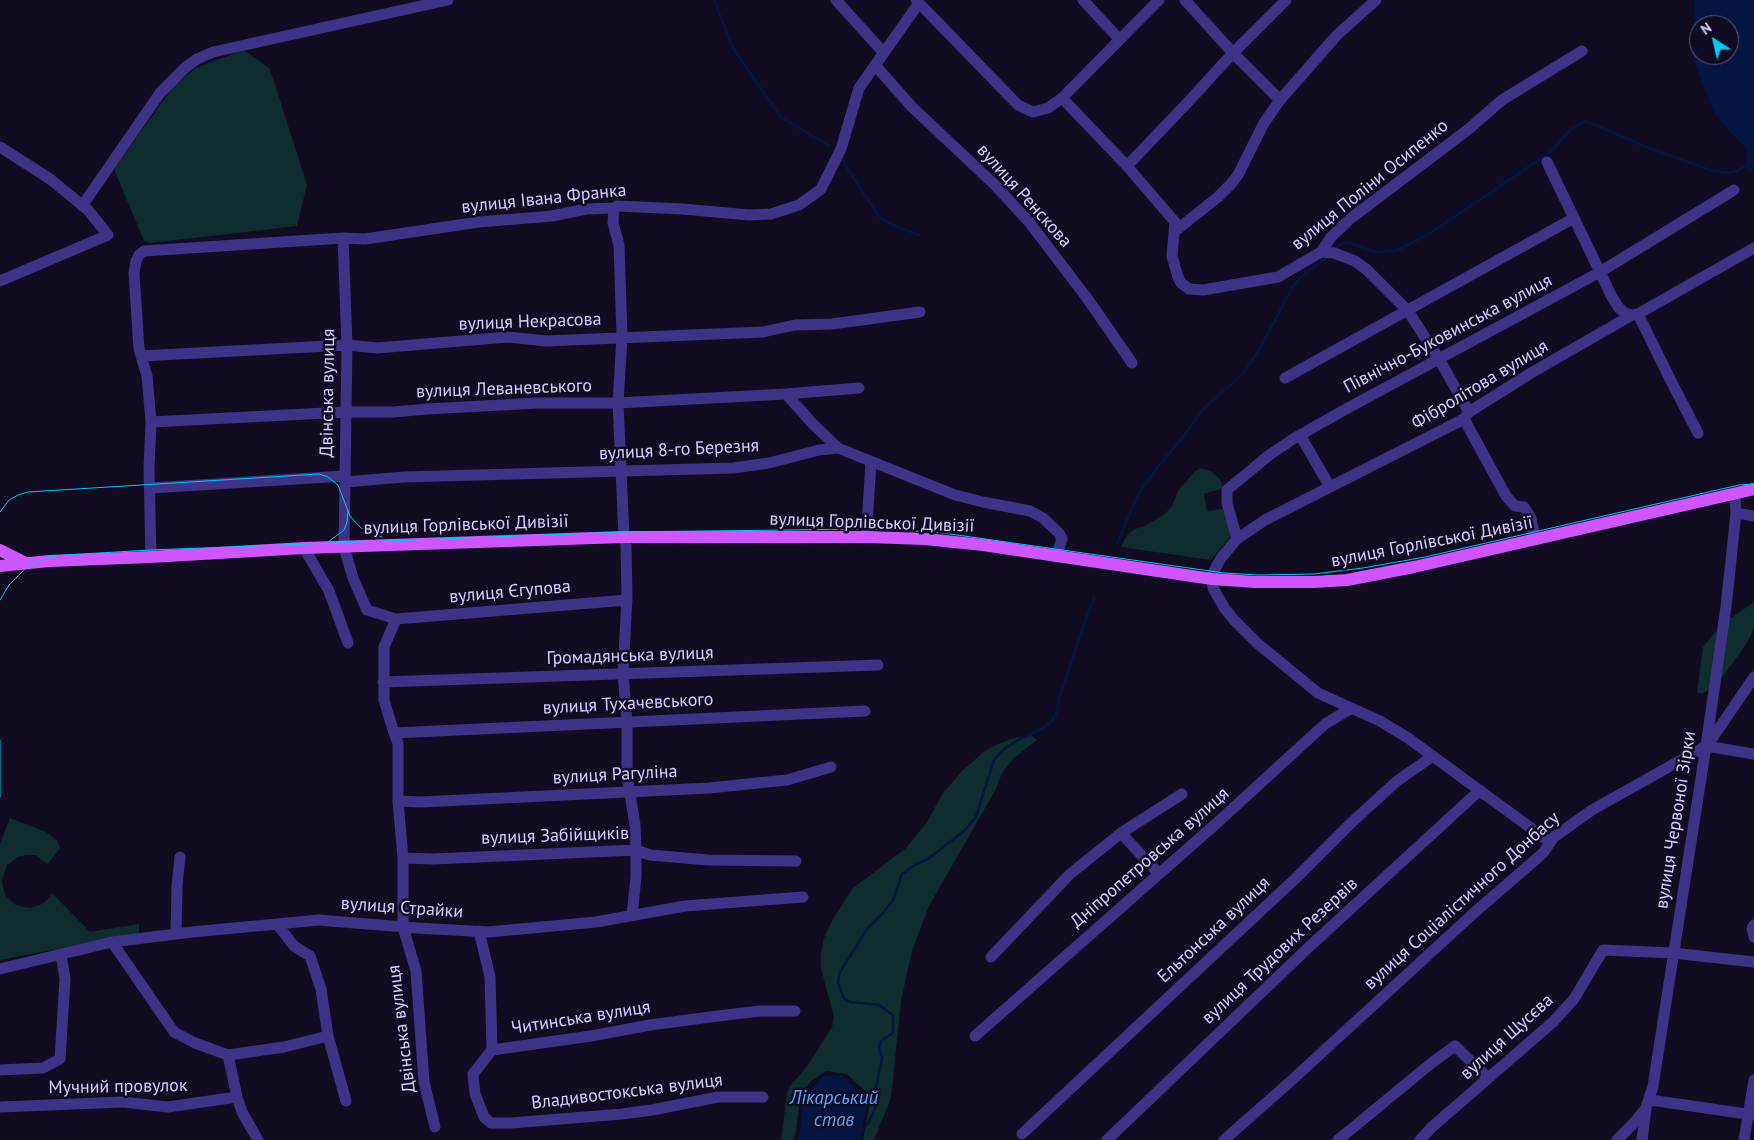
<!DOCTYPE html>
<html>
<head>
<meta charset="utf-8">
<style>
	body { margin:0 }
	#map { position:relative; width:1754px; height:1140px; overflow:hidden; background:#120c23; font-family:"PT Sans",sans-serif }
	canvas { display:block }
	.north { position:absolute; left:1689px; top:15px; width:50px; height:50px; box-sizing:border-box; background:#120c23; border:1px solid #615a7b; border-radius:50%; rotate:325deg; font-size:14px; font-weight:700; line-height:20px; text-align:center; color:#d8ceff }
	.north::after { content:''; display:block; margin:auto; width:18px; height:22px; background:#00caf9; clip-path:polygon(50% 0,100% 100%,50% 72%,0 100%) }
</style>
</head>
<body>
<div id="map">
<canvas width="1754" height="1140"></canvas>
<div class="north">N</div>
</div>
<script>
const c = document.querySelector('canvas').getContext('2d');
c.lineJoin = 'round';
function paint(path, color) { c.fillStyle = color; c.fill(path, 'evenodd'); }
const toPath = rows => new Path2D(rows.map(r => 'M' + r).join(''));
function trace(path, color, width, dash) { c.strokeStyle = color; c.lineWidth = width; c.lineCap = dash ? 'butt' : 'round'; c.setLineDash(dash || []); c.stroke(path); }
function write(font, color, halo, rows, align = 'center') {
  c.font = font + ' "PT Sans",sans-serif'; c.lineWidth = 5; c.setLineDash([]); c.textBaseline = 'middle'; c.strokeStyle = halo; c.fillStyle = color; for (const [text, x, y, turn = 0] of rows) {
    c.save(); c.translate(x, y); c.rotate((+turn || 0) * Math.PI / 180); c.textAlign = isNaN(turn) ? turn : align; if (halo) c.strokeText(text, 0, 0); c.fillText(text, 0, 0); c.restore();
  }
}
paint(toPath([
	[244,50,270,69,307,185,297,226,150,243,144,241,114,169,172,88,196,68],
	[1201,468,1212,472,1219,478,1224,488,1204,494,1207,511,1222,509,1229,521,1236,530,1211,560,1121,547,1127,535,1135,529,1145,526,1165,514,1172,506,1178,491,1194,472],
	[1754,602,1754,629,1745,646,1720,680,1728,620],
	[1718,629,1711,686,1707,691,1701,694,1697,692,1703,647],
	[1030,735,1037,740,1013,759,1002,773,996,789,929,906,912,951,901,1001,891,1098,874,1140,863,1140,869,1107,866,1092,847,1074,826,1071,811,1081,800,1096,796,1132,793,1140,781,1140,787,1093,790,1086,806,1068,832,1027,834,1017,821,968,821,954,824,938,833,919,852,889,906,848,927,822,943,793,962,771,986,750,996,745,1011,739],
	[10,818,46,832,57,840,60,848,48,864,35,855,26,855,18,857,7,865,2,880,3,888,6,896,14,904,22,907,31,908,40,905,46,901,52,893,90,932,139,924,139,934,0,960,0,844]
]), '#0f2c2e');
paint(toPath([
	[1694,0,1754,0,1754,167,1750,172,1746,166,1747,149,1729,131,1715,114,1690,52,1694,15],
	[1699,25,1729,25,1729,55,1699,55],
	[841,1075,862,1095,866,1107,860,1140,797,1140,800,1133,803,1098,823,1076]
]), '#061642');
trace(toPath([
	[714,0,733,48,777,112,782,118,830,146],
	[842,160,878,215,888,223,919,235],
	[1334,249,1343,243,1348,242,1375,252,1393,251,1400,249,1427,235,1533,164,1551,151,1571,129,1586,121,1651,149,1713,171,1729,173,1737,171,1748,164],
	[1117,544,1138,495,1157,468,1186,433,1203,409,1244,373,1263,343,1292,288,1300,278,1327,257],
	[860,1133,867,1125,875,1109,875,1093,882,1058,879,1047,881,1041,893,1033,893,1015,879,1005,850,1002,844,998,838,983,840,972,867,929,883,913,893,900,902,874,915,865,928,859,965,830,976,817,994,760,1003,750,1016,741,1043,728,1052,721,1056,714,1061,691,1094,597]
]), '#061642', 2.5);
trace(toPath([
	[836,0,883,52],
	[916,0,1018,105,1033,112,1048,108,1062,98,1159,0],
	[1083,0,1119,39],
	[1185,0,1233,53,1280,100],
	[875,65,912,107,995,185,1029,222,1087,298,1132,363],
	[1062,98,1127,166,1175,222,1172,256,1178,277,1181,283,1189,289,1203,290,1278,277,1321,252,1331,237,1350,219,1470,128,1502,100,1582,51],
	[0,147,50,179,88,210,108,235,0,281],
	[1547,162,1612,297,1619,308,1625,313,1632,315],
	[1127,166,1189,101,1233,53,1286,0],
	[82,206,160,93,186,67,197,59,213,52,448,0],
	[614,208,613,223,619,245,622,337,618,403,624,537,626,545,627,596,623,673,627,722,627,775,635,825,636,850,636,877,632,915],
	[1174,232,1218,197,1231,184,1238,175,1264,123,1280,100,1337,35,1376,0],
	[343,238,347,345,344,547,353,578,367,610,396,619,384,647,384,700,394,733,398,743,398,801,403,858,403,927,416,971,424,1082,435,1127],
	[1321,252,1334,253,1355,261,1366,269,1408,311,1439,359,1469,412],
	[1638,314,1672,383,1698,433],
	[141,356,347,345,377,348,508,337,546,341,763,332,795,325,832,324,920,312],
	[1285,378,1574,218],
	[786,394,813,424,838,448],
	[1464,419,1506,496,1515,506,1524,507,1528,513,1531,518,1535,540],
	[151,422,345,412,394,412,427,409,538,403,618,403,786,394,859,388],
	[1300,435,1330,487],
	[345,482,404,477,733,468,769,463,819,450,838,448,955,495,983,502,1030,511,1043,518,1059,533,1062,539,1056,557],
	[150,488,345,476],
	[1736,513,1754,516],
	[868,537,867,524,871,462],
	[1237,539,1227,503,1227,490,1268,456,1293,439,1346,409,1600,272,1734,190],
	[304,548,329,591,348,643],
	[151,557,149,468,151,422,147,376,139,349,134,273,136,261,139,255,144,251,343,238,365,239,479,222,552,216,586,209,614,208,617,206,683,209,749,215,771,214,799,205,821,189,841,149,859,88,919,3],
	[396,619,627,600],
	[383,682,878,665],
	[394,733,865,711],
	[1709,743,1754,677],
	[398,801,421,802,709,788,787,780,831,767],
	[1121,833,1159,874],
	[1550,842,1408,738,1380,721,1318,693,1257,643,1234,620,1225,609,1213,588,1212,579,1214,571,1221,558,1237,539,1265,520,1464,419,1469,412,1531,373,1632,315,1638,314,1754,248],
	[403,858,433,859,636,850,650,855,708,860,796,861],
	[277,924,294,946,310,956,321,989,328,1036,346,1101],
	[1754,925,1752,928,1754,937],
	[479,931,490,977,492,1050,591,1036,650,1025,718,1016,760,1011,795,1011],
	[176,934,177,885,180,857],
	[112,942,174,1032,195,1043,228,1055,284,1047,328,1036],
	[991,957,1070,874,1121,833,1182,794],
	[0,969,112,942,192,932,277,924,318,920,417,928,488,932,596,922,685,906,803,897],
	[975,1036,1218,822,1325,724,1350,709],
	[492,1050,473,1074,475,1094,484,1117,491,1123,511,1123,622,1114,652,1110,718,1097,763,1097],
	[228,1055,237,1097,242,1112,258,1140],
	[0,1070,43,1068,60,1059,65,979,61,955],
	[1650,1100,1754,1115],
	[0,1107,123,1102,168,1107,237,1097],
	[1022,1134,1296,878,1350,824,1397,781,1433,756],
	[1107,1140,1309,947,1480,790],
	[1224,1140,1292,1080,1475,912,1543,853,1554,837,1592,810,1706,746,1754,754],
	[1338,1140,1434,1061,1455,1046,1488,1078],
	[1420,1140,1432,1127,1553,1022,1574,999,1603,950,1673,953,1754,962],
	[1617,1140,1634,1123,1646,1108,1653,1086,1706,746,1726,607,1736,513,1735,494],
	[1642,1140,1646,1109],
	[1744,1140,1754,1080]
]), '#3e3386', 11);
trace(toPath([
	[0,550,26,563],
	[0,566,49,561,151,557,304,548,624,537,868,537,925,539,983,545,1212,579,1255,582,1314,582,1347,580,1414,567,1754,489]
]), '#cf55ff', 12);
trace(toPath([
	[0,512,9,500,18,495,28,492,319,474,328,477,338,485,350,516,361,528,382,537],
	[328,542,344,530,347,522,348,510],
	[0,600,9,585,27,567,48,557,65,555,150,550,624,532,868,529,936,532,1224,573,1258,575,1314,574,1363,568,1425,557,1739,485,1754,484],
	[0,740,0,797]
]), '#00caf9', 1);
write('18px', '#d8ceff', '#120c23', [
	["вулиця Поліни Осипенко",1370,185,-39],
	["вулиця Ренскова",1024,196,48],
	["вулиця Івана Франка",544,199,-6],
	["вулиця Некрасова",530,322,-2],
	["Північно-Буковинська вулиця",1448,334,-28],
	["Фібролітова вулиця",1480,385,-31],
	["вулиця Леваневського",504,389,-2],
	["Двінська вулиця",328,393,-89],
	["вулиця 8-го Березня",679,450,-3],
	["вулиця Горлівської Дивізії",872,523,2],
	["вулиця Горлівської Дивізії",466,525,-2],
	["вулиця Горлівської Дивізії",1432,542,-11],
	["вулиця Єгупова",510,592,-5],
	["Громадянська вулиця",630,656,-2],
	["вулиця Тухачевського",628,704,-3],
	["вулиця Рагуліна",615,775,-3],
	["вулиця Червоної Зірки",1676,820,-81],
	["вулиця Забійщиків",555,836,-2],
	["Дніпропетровська вулиця",1150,858,-41],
	["вулиця Соціалістичного Донбасу",1462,901,-42],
	["вулиця Страйки",402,908,4],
	["Ельтонська вулиця",1214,930,-43],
	["вулиця Трудових Резервів",1280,951,-43],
	["Читинська вулиця",581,1018,-9],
	["Двінська вулиця",402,1029,-97],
	["вулиця Щусєва",1507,1037,-42],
	["Мучний провулок",118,1087,-1],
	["Владивостокська вулиця",627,1092,-7]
]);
write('italic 19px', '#5ca5ff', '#120c23', [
	["Лікарський",834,1099],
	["став",834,1121]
]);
</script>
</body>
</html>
